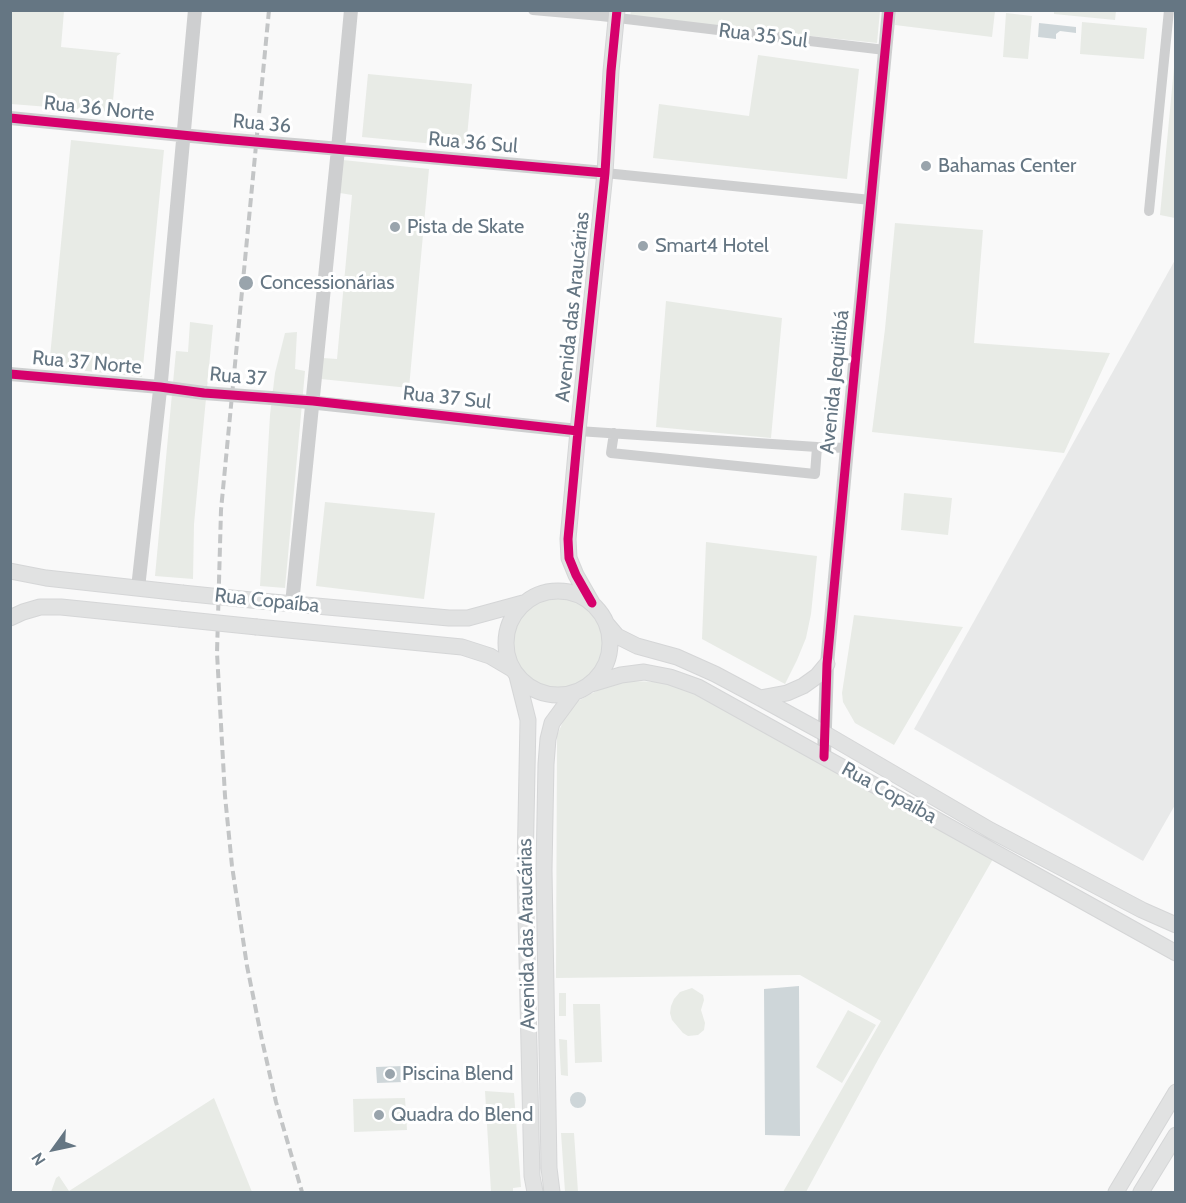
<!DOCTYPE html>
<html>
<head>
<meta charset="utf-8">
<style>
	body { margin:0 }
	#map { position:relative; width:1186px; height:1203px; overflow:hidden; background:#f9f9f9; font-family:Cabin,sans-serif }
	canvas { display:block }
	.frame { position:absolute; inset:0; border:12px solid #657683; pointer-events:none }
	.north { position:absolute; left:24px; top:1119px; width:60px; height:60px; -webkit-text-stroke:4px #fff; paint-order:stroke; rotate:237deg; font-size:16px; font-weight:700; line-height:24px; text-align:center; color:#657683 }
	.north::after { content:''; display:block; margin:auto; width:21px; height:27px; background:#657683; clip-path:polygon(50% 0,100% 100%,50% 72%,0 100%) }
</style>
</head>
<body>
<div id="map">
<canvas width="1186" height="1203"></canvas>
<div class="frame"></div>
<div class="north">N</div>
</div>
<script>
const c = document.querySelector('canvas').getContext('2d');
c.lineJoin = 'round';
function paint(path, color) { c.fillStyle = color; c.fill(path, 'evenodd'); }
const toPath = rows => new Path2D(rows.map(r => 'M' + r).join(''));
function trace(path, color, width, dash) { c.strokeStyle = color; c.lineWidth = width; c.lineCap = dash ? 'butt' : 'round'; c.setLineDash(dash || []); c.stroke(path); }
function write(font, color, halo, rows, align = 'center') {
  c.font = font + ' Cabin,sans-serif'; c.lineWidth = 6; c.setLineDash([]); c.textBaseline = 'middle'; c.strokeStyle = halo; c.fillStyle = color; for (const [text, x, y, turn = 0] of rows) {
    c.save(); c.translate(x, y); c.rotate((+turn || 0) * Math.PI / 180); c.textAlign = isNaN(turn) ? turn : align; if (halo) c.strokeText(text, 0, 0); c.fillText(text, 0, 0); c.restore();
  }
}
paint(toPath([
	[1175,260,1175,805,1143,861,914,729]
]), '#e8e9e9');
paint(toPath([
	[631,10,880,11,877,43,630,17],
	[10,11,64,11,61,47,121,53,117,56,112,112,11,104],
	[896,11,995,11,992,37,895,25],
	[1054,11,1054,10,1116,11,1115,20,1054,14],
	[1006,13,1032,16,1028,59,1003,57],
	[1082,22,1147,28,1144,59,1080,54],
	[758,55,859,69,847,179,653,158,659,104,749,116],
	[1175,57,1175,218,1160,215],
	[368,74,472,84,466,147,362,137],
	[71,140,164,150,142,377,49,367],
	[343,160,429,169,409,388,321,379,323,358,337,359,352,195,340,193],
	[895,223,983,230,974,343,1110,353,1064,453,872,432,885,329],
	[666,301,782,318,771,438,656,427],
	[190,322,213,325,194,524,193,579,155,576,176,351,188,352],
	[297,332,295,369,305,371,285,588,260,586,270,415,275,373,285,333],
	[904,493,952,498,948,535,901,530],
	[325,502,435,513,424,599,316,586],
	[706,542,817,556,811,614,806,638,797,660,785,684,702,639],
	'510 642a48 48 0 1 1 96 0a48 48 0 1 1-96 0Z',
	[854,615,963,627,894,745,855,723,843,702,842,693],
	[630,681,661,682,700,695,993,859,879,1058,806,1192,783,1192,881,1021,800,975,556,978,557,735,567,713,578,701,600,689],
	[692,988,703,995,704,1000,701,1010,705,1023,704,1030,698,1035,688,1036,683,1033,672,1020,670,1013,671,1006,674,999,680,992],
	[559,993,566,993,566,1016,559,1016],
	[573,1004,600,1004,602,1062,575,1063],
	[848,1010,876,1025,842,1083,816,1067],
	[559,1039,567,1040,568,1076,561,1075],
	[485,1091,514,1093,521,1187,513,1188,513,1192,491,1192],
	[214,1098,252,1192,51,1192,56,1178,59,1176,69,1191],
	[405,1098,407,1130,354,1132,353,1099],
	[561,1133,574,1133,578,1192,565,1192]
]), '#e8ebe6');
paint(toPath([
	[1039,23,1076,27,1076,33,1060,31,1056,34,1056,39,1038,37],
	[799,986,800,1136,765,1135,764,989],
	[403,1066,403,1082,377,1083,376,1067],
	'570 1100a8 8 0 1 1 16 0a8 8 0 1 1-16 0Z'
]), '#ced6d9');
const secondary = toPath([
	[10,571,46,578,182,593],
	'506 643a52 52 0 1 1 104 0a52 52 0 1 1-104 0Z',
	[261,601,449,618,468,618,523,603],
	[592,603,576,575,569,558,568,539,578,431,605,173,611,71,617,10],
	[10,618,23,612,40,607,61,607,179,619],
	[606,623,617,636,637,646,677,657,715,674,760,698,824,733,990,830,1142,910,1176,925],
	[257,627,462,647,490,656,512,669],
	[517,676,528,720,525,871,532,1176,535,1192],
	[591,684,621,675,644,672,670,677,698,687,1176,953],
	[760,698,787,693,803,686,817,676,827,664],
	[552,1192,549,1168,544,870,546,764,548,739,552,723,574,693],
	[1116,1192,1176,1092],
	[1141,1192,1176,1135]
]);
trace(secondary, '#d5d6d7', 17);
trace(toPath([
	[533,10,601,16,885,50],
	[605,173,871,200],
	[1149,211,1169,10],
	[578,431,817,447,847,448],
	[614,433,611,453,815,474,817,447]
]), '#cecfd0', 10);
trace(toPath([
	[10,118,222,139],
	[306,146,605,173],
	[10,374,160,387,204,393],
	[271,398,578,431],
	[138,588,161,381,195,10],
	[292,604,338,149,351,10],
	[824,757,827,664,847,448,889,10]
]), '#cecfd0', 14);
trace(secondary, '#e1e2e2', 15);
trace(toPath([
	[269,10,221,510,217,653,225,796,232,866,247,966,262,1040,276,1102,302,1192]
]), '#c3c5c6', 4, [9, 4.5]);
const secondaryBridge = toPath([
	[182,593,261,601],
	[179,619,257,627]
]);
trace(secondaryBridge, '#d5d6d7', 17, []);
trace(toPath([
	[222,139,306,146],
	[204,393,271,398]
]), '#cecfd0', 14);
trace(secondaryBridge, '#e1e2e2', 15);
trace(toPath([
	[10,118,222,139,605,173],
	[10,374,160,387,204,393,313,401,578,431],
	[592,603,576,575,569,558,568,539,578,431,605,173,611,71,617,10],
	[824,757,827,664,847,448,889,10]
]), '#d6006c', 9);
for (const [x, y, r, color] of [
	[926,166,6,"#99a4ac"],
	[395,227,6,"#99a4ac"],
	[643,246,6,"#99a4ac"],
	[246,283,8,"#99a4ac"],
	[390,1074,6,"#99a4ac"],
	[379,1115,6,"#99a4ac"]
]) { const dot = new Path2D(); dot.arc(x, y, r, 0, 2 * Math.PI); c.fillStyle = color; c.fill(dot); trace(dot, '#fff', 2); }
write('20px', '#657683', '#fff', [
	["Rua 35 Sul",763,36,7],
	["Rua 36 Norte",99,109,6],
	["Rua 36",262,124,5],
	["Rua 36 Sul",473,143,5],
	["Avenida das Araucárias",573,307,-84],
	["Rua 37 Norte",87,363,5],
	["Rua 37",238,377,5],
	["Avenida Jequitibá",835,382,-84],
	["Rua 37 Sul",447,398,6],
	["Rua Copaíba",267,601,6],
	["Rua Copaíba",889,793,29],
	["Avenida das Araucárias",527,934,-91]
]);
write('20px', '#657683', '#fff', [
	["Bahamas Center",938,166],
	["Pista de Skate",407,227],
	["Smart4 Hotel",655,246],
	["Concessionárias",260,283],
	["Piscina Blend",402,1074],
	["Quadra do Blend",391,1115]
], 'left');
</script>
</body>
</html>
